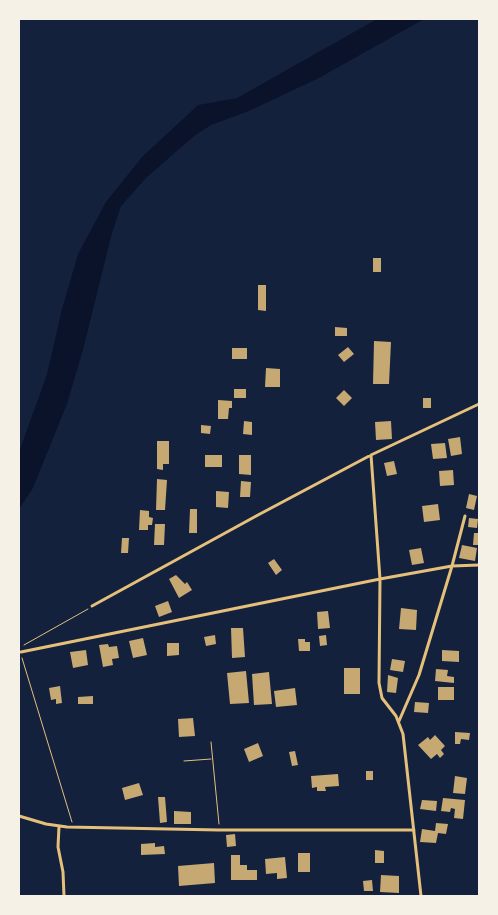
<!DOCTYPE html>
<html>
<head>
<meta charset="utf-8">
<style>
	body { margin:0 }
	#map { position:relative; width:498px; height:915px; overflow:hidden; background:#14213d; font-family:Montserrat,sans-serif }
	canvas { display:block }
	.frame { position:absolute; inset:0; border:20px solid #f6f1e7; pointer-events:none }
</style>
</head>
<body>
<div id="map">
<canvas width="498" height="915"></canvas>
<div class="frame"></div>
</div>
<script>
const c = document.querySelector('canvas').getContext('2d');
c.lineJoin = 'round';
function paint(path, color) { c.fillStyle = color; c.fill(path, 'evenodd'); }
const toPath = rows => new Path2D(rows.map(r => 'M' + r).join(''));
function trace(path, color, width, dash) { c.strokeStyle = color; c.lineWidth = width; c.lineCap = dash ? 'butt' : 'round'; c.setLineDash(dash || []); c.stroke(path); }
paint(toPath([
	[377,19,424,19,319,78,249,111,211,125,194,136,146,178,121,206,112,233,83,350,67,404,33,488,19,509,19,452,47,374,62,309,78,254,106,202,142,157,198,105,237,98]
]), '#0b132b');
paint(toPath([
	[373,258,381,258,381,272,373,272],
	[258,285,266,285,266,311,258,310],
	[335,327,347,328,347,336,335,336],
	[374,341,391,342,389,384,373,384],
	[348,347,354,354,344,362,338,355],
	[232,348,247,348,247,359,232,359],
	[266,368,280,369,280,387,265,387],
	[234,389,246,389,246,398,234,398],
	[344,390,352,398,344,406,336,398],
	[423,398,431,398,431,408,423,408],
	[218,400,232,401,232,408,229,408,228,419,218,419],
	[244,421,252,422,252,435,243,434],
	[391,421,392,439,376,440,375,422],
	[201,425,211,426,210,434,201,433],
	[460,437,462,454,451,456,448,439],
	[157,441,169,441,169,464,163,464,163,470,157,469],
	[445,443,447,458,433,459,431,444],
	[205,455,222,455,222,467,205,467],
	[239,455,251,455,251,475,239,474],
	[394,461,397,474,387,476,384,463],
	[453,470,454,485,440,486,439,471],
	[157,479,167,480,165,510,156,510],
	[241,481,251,482,250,497,240,497],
	[216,491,229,492,228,508,216,507],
	[469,494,477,496,474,510,466,508],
	[438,504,440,520,424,522,422,506],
	[190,509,197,509,197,533,189,533],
	[140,510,149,511,149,517,153,518,152,525,148,525,148,530,139,530],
	[469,518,478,519,477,528,468,527],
	[155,524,165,524,164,545,154,545],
	[474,533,479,533,479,545,473,545],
	[122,538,129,538,128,553,121,553],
	[462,545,477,548,475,561,459,558],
	[421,548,424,563,412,565,409,550],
	[274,559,282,570,276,575,268,563],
	[176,575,185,584,187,582,192,590,179,598,169,579],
	[168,601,172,612,159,617,155,606],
	[401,608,417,610,416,630,399,629],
	[328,611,330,628,318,629,317,612],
	[231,628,243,628,245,657,232,658],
	[215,635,216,644,206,646,204,637],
	[326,635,327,645,320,646,319,636],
	[143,638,147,655,133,658,129,641],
	[298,639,305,639,305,642,310,642,310,651,299,651],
	[167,643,179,643,179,655,167,656],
	[108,644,109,647,117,646,119,658,112,659,113,665,103,667,99,645],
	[86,650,88,665,73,668,70,652],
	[442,650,459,651,459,662,442,661],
	[392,659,405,661,403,672,390,670],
	[344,668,360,668,360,694,344,694],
	[436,669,448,670,447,676,454,677,454,683,435,681],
	[246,671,249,703,230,704,227,673],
	[269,672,272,704,254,705,252,674],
	[388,675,398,678,396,693,387,692],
	[60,686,62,703,56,704,56,699,51,700,49,688],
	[438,687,454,687,454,700,438,700],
	[295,688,297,705,276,707,274,691],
	[93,696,93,704,78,704,78,697],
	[415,702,429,703,428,713,414,712],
	[193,718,195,736,179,737,178,719],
	[455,732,470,733,469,740,461,739,460,744,455,744],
	[435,735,445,746,441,750,444,754,440,758,437,754,431,759,418,745,428,737,430,740],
	[258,743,263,756,249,762,244,749],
	[295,751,298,765,292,766,289,752],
	[366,771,373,771,373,780,366,780],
	[338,774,339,786,325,787,326,791,317,791,317,787,312,788,311,776],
	[455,776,467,778,465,794,453,793],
	[139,783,143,795,125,800,122,788],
	[158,797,165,797,167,822,160,823],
	[443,798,465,800,463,819,454,818,455,809,451,808,450,812,441,811],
	[422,800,437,801,436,811,420,809],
	[174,811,191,812,191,824,174,824],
	[436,823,448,824,446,834,438,833,436,843,420,842,422,829,435,831],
	[235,834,236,846,227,847,226,835],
	[155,843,155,847,164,846,165,854,141,855,141,844],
	[375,850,384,851,384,863,375,863],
	[298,853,310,853,310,872,298,872],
	[231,855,240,855,240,865,247,865,247,870,257,870,257,880,231,880],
	[285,857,287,878,277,879,277,873,266,874,265,859],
	[214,863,215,883,179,886,178,866],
	[381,875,399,876,399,893,380,892],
	[372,880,373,891,364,891,363,881]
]), '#c6a872');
trace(toPath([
	[24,645,88,609],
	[22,658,72,822],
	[211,742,219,824],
	[184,761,211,759]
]), '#e5c07b', 1);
trace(toPath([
	[371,455,380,579,379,683,382,698,396,716,403,734,421,896],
	[92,606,258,515,371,455,479,404],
	[21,652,380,579,452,566,479,565],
	[399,721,419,675,452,566,465,516],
	[19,816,46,824,67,827,219,830,414,830],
	[59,826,58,847,63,872,64,896]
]), '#e5c07b', 3);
</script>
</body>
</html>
